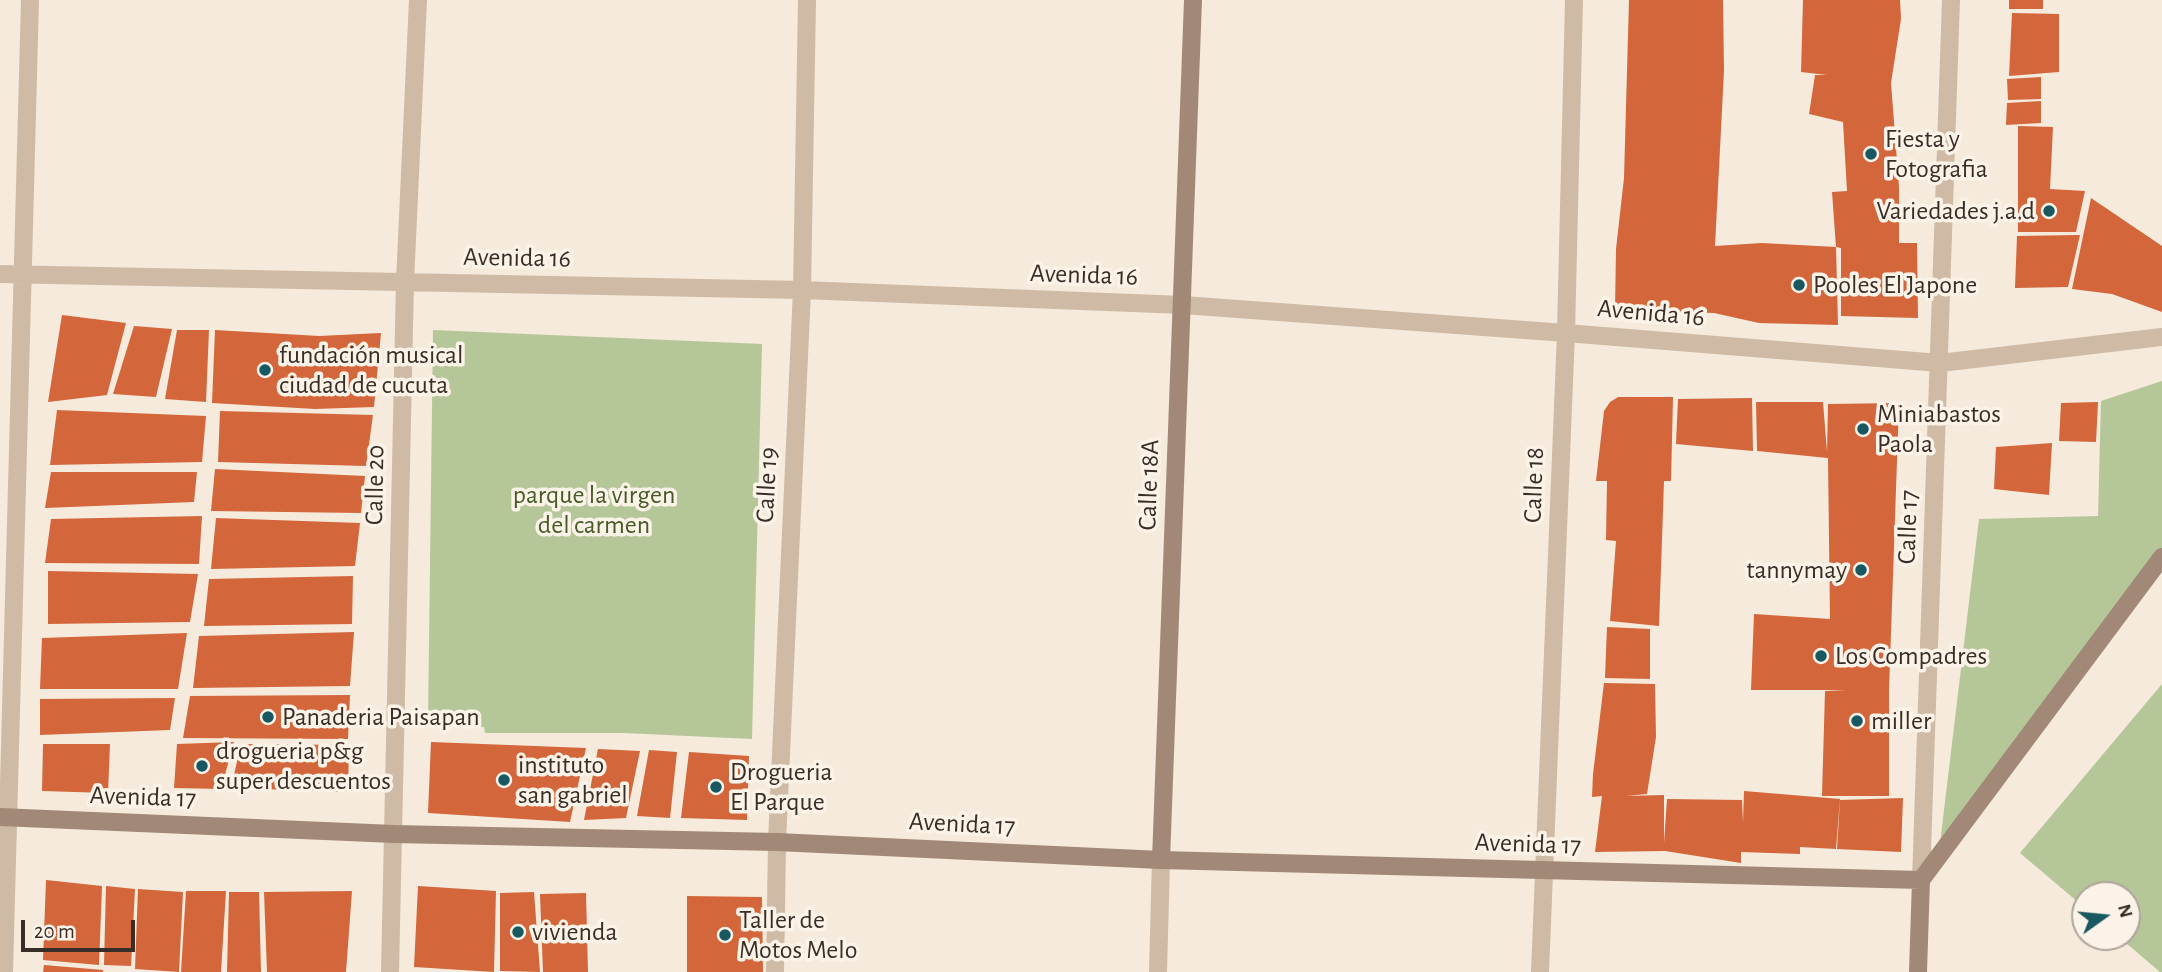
<!DOCTYPE html>
<html>
<head>
<meta charset="utf-8">
<style>
	body { margin:0 }
	#map { position:relative; width:2162px; height:972px; overflow:hidden; background:#f5eadb; font-family:"Alegreya Sans",sans-serif }
	canvas { display:block }
	.north { position:absolute; left:2071px; top:881px; width:70px; height:70px; box-sizing:border-box; background:#fcf3e8; border:2px solid #aea49b; border-radius:50%; rotate:75deg; font-size:19px; font-weight:700; line-height:28px; text-align:center; color:#392e27 }
	.north::after { content:''; display:block; margin:auto; width:24px; height:32px; background:#185860; clip-path:polygon(50% 0,100% 100%,50% 72%,0 100%) }
	.scale { position:absolute; left:21px; top:920px; width:114px; height:32px; box-sizing:border-box; border:4px solid #392e27; border-top:0; padding-left:9px; font-size:21px; line-height:24px; white-space:nowrap; color:#392e27; -webkit-text-stroke:5px #fcf3e8; paint-order:stroke }
</style>
</head>
<body>
<div id="map">
<canvas width="2162" height="972"></canvas>
<div class="north">N</div>
<div class="scale">20 m</div>
</div>
<script>
const c = document.querySelector('canvas').getContext('2d');
c.lineJoin = 'round';
function paint(path, color) { c.fillStyle = color; c.fill(path, 'evenodd'); }
const toPath = rows => new Path2D(rows.map(r => 'M' + r).join(''));
function trace(path, color, width, dash) { c.strokeStyle = color; c.lineWidth = width; c.lineCap = dash ? 'butt' : 'round'; c.setLineDash(dash || []); c.stroke(path); }
function write(font, color, halo, rows, align = 'center') {
  c.font = font + ' "Alegreya Sans",sans-serif'; c.lineWidth = 7; c.setLineDash([]); c.textBaseline = 'middle'; c.strokeStyle = halo; c.fillStyle = color; for (const [text, x, y, turn = 0] of rows) {
    c.save(); c.translate(x, y); c.rotate((+turn || 0) * Math.PI / 180); c.textAlign = isNaN(turn) ? turn : align; if (halo) c.strokeText(text, 0, 0); c.fillText(text, 0, 0); c.restore();
  }
}
paint(toPath([
	[433,330,762,344,752,739,624,733,485,733,484,727,428,724],
	[2162,381,2162,558,1938,860,1979,519,2098,516,2101,401],
	[2162,684,2162,972,2160,972,2119,937,2127,937,2127,895,2085,895,2085,908,2020,853]
]), '#b5c699');
paint(toPath([
	[1629,0,1723,0,1724,71,1715,246,1762,243,1836,247,1838,325,1759,323,1714,313,1615,310,1616,249,1624,178],
	[1803,0,1900,0,1901,19,1891,83,1899,187,1899,243,1917,243,1918,318,1841,316,1841,248,1836,247,1832,192,1847,191,1843,122,1809,114,1815,75,1827,75,1801,72],
	[2009,0,2043,0,2043,9,2009,9],
	[2012,13,2059,14,2059,72,2009,76],
	[2041,77,2041,99,2008,100,2007,79],
	[2041,101,2041,123,2006,125,2007,103],
	[2018,126,2053,127,2050,189,2085,191,2076,232,2018,232],
	[2091,198,2162,246,2162,312,2112,294,2072,289],
	[2080,235,2068,287,2015,288,2017,236],
	[62,315,126,323,107,395,48,402],
	[134,326,172,329,156,397,113,394],
	[177,330,209,330,206,402,165,399],
	[215,330,319,336,381,333,374,407,315,409,212,403],
	[1618,397,1673,397,1671,481,1664,481,1659,626,1610,621,1616,541,1606,540,1607,481,1596,481,1604,411,1610,402],
	[1752,398,1753,451,1676,444,1678,399],
	[1756,402,1823,402,1827,452,1828,404,1899,403,1889,690,1889,796,1822,796,1825,691,1847,690,1751,690,1754,614,1830,619,1828,458,1757,451],
	[2098,402,2096,442,2059,441,2061,403],
	[57,410,206,416,202,462,50,465],
	[220,411,373,415,366,466,218,462],
	[2052,443,2049,495,1994,489,1996,447],
	[215,469,365,476,361,513,211,511],
	[51,472,197,472,194,502,45,508],
	[202,516,199,564,45,563,51,519],
	[216,518,360,523,355,566,211,569],
	[48,571,198,574,190,622,48,624],
	[353,576,352,624,204,626,209,579],
	[1607,627,1650,629,1650,679,1605,678],
	[354,632,350,686,193,688,199,636],
	[187,633,178,689,40,689,42,638],
	[1604,683,1655,684,1656,737,1647,794,1626,796,1664,795,1664,843,1667,799,1742,800,1743,823,1744,791,1840,799,1836,849,1800,847,1800,854,1741,852,1741,863,1665,851,1595,852,1602,796,1592,797,1593,774],
	[350,695,348,739,183,738,190,696],
	[175,698,170,730,40,735,40,699],
	[234,742,221,789,174,788,177,744],
	[431,742,586,748,570,822,428,813],
	[43,744,110,744,108,793,42,791],
	[241,744,349,745,348,792,231,788],
	[598,749,640,751,626,818,584,820],
	[649,750,677,752,670,818,637,816],
	[689,752,749,756,747,820,681,818],
	[1903,798,1901,852,1837,849,1840,800],
	[46,880,102,886,99,965,43,960],
	[106,886,135,889,131,966,104,965],
	[418,886,496,891,494,972,414,967],
	[138,889,183,892,179,972,135,969],
	[186,891,226,891,221,972,181,972],
	[352,891,346,972,267,972,264,892],
	[229,892,259,892,261,972,227,972],
	[534,892,540,972,500,971,500,893],
	[586,893,588,972,543,972,540,894],
	[687,896,762,897,763,972,687,972],
	[44,965,103,970,103,972,43,972]
]), '#d3663b');
trace(toPath([
	[0,274,802,290,1183,305,1566,333,1940,363,2162,337],
	[1921,880,1951,0],
	[4,972,30,0],
	[390,972,405,282,418,0],
	[775,972,777,842,802,290,807,0],
	[1158,972,1161,860],
	[1540,972,1566,333,1574,0]
]), '#cebaa5', 18);
trace(toPath([
	[0,817,394,834,777,842,1161,860,1921,880],
	[1161,860,1193,0],
	[1921,880,2162,557],
	[1918,972,1921,880]
]), '#a28876', 18);
for (const [x, y, r, color] of [
	[1871,154,7,"#185860"],
	[2049,211,7,"#185860"],
	[1799,285,7,"#185860"],
	[265,370,7,"#185860"],
	[1863,429,7,"#185860"],
	[1861,570,7,"#185860"],
	[1821,656,7,"#185860"],
	[268,717,7,"#185860"],
	[1857,721,7,"#185860"],
	[202,766,7,"#185860"],
	[504,780,7,"#185860"],
	[716,787,7,"#185860"],
	[518,932,7,"#185860"],
	[725,935,7,"#185860"]
]) { const dot = new Path2D(); dot.arc(x, y, r, 0, 2 * Math.PI); c.fillStyle = color; c.fill(dot); trace(dot, '#fcf3e8', 2.5); }
write('26px', '#392e27', '#fcf3e8', [
	["Fiesta y",1885,139],
	["Fotografia",1885,169],
	["Variedades j.a.d",2035,211,"right"],
	["Pooles El Japone",1813,285],
	["fundación musical",279,355],
	["ciudad de cucuta",279,385],
	["Miniabastos",1877,414],
	["Paola",1877,444],
	["tannymay",1847,570,"right"],
	["Los Compadres",1835,656],
	["Panaderia Paisapan",282,717],
	["miller",1871,721],
	["drogueria p&g",216,751],
	["super descuentos",216,781],
	["instituto",518,765],
	["san gabriel",518,795],
	["Drogueria",730,772],
	["El Parque",730,802],
	["Taller de",739,920],
	["Motos Melo",739,950],
	["vivienda",532,932]
], 'left');
write('26px', '#392e27', '#fcf3e8', [
	["Avenida 16",517,258,1],
	["Avenida 16",1084,275,2],
	["Avenida 16",1651,313,5],
	["Calle 20",375,485,-89],
	["Calle 19",767,485,-87],
	["Calle 18A",1149,485,-88],
	["Calle 18",1534,485,-88],
	["Calle 17",1908,527,-88],
	["Avenida 17",143,797,2],
	["Avenida 17",962,824,3],
	["Avenida 17",1528,844,2]
]);
write('26px', '#465b28', '#fcf3e8', [
	["parque la virgen",594,495],
	["del carmen",594,525]
]);
</script>
</body>
</html>
